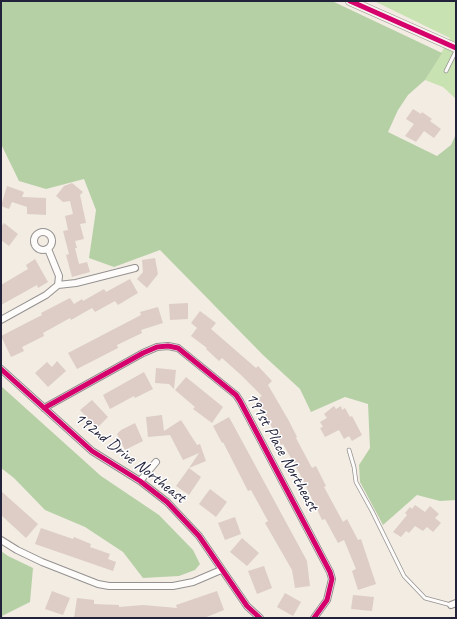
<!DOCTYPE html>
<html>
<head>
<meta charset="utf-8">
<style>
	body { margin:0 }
	#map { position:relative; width:457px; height:619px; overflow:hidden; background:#f2ece3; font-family:Caveat,sans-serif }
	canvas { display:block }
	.frame { position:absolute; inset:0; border:2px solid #22223b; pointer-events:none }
</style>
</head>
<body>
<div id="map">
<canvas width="457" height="619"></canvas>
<div class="frame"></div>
</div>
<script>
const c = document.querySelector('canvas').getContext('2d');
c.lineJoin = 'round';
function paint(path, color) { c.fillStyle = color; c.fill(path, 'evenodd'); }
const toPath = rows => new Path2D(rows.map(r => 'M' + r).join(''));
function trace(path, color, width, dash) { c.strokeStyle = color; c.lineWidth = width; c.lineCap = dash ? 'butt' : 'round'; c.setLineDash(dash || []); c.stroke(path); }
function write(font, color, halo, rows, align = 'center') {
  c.font = font + ' Caveat,sans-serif'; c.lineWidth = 3; c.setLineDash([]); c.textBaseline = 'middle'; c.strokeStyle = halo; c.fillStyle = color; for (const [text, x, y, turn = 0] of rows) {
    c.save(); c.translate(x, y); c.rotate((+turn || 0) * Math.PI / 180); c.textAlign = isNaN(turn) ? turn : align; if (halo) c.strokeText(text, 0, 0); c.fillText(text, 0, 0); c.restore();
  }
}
paint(toPath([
	[374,1,456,1,456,99,443,87,425,80,450,38]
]), '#c9e2b1');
paint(toPath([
	[1,1,332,1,442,53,425,80,408,95,398,110,388,132,437,156,451,145,456,134,456,500,440,501,417,495,383,525,360,482,359,465,370,448,368,404,345,397,311,412,300,389,263,355,160,250,114,267,89,258,96,210,84,179,46,189,19,181,1,144],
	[1,386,101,476,159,515,193,550,200,564,195,570,179,576,143,578,123,552,85,527,45,510,14,478,1,468],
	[1,551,8,556,33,568,30,602,2,616,4,618,1,618]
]), '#b6d0a6');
paint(toPath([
	[413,109,421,114,422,112,432,119,430,121,441,129,434,138,424,131,416,142,405,136,414,124,406,119],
	[72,183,83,192,80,195,86,223,80,224,84,239,75,241,77,248,75,248,79,264,87,262,90,272,72,277,66,255,69,254,63,231,68,230,65,216,73,214,70,201,63,202,56,196,64,186],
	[7,186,24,192,22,197,46,198,46,215,27,214,27,207,12,202,9,209,1,206],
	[4,223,18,234,9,246,1,240,1,227],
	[155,258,158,274,147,288,137,279,143,272,142,260],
	[35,259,48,282,38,288,37,285,1,305,1,285,28,269,26,265],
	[130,279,138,293,118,305,115,301,95,312,92,308,71,320,70,318,43,333,44,336,22,347,24,351,11,357,1,336,42,315,41,313,70,298,74,304,82,299,83,301,104,289,106,292],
	[188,303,188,319,170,320,169,304],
	[158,307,163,323,141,330,142,333,117,345,118,348,77,369,68,353,141,315,140,312],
	[200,311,216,323,211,329,256,368,258,366,272,381,268,385,289,421,297,437,296,438,312,468,316,466,326,486,324,487,343,522,347,519,358,540,361,539,376,584,358,590,352,571,356,569,344,540,338,543,325,519,322,520,300,474,283,444,281,445,257,399,262,396,241,375,222,358,219,361,206,349,207,348,191,336,197,328,191,323],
	[57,361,66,371,48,387,35,373,47,362,52,367],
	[156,368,176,370,174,389,169,384,155,383],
	[144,372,153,389,135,398,134,396,110,409,103,395],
	[186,377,223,407,212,423,193,409,195,407,175,390],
	[92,400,108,417,97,428,80,410],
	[334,406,336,409,341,406,342,410,345,408,350,417,352,416,362,435,352,441,349,436,344,439,339,430,325,437,320,428,323,427,320,422,327,418,324,414],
	[162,415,164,431,181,420,197,445,200,444,206,461,189,468,199,453,183,460,170,435,148,437,146,417],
	[229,417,307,561,310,586,295,588,292,570,265,523,268,521,251,490,248,491,223,442,222,443,213,426],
	[135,423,143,441,125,450,117,434,121,430],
	[189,468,201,477,189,495,176,486],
	[210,489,227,502,216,517,199,504],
	[1,491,38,524,26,538,1,515],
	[415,505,425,512,430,506,439,514,435,518,441,523,433,532,427,527,423,531,415,526,409,533,406,531,401,537,393,532,407,515,405,513,410,507,412,509],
	[235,517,241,534,225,540,218,523],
	[41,528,73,539,74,537,91,544,90,547,110,554,108,559,116,562,113,571,35,544],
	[242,538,259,553,247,566,230,552],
	[264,566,272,588,257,594,248,571],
	[52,591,70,598,63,615,45,609],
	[217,591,224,610,204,618,74,618,77,598,94,600,94,604,119,605,119,607,143,605,177,608,176,605],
	[285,593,301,602,293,616,277,607],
	[353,595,374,597,372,611,351,609]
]), '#ddcdc6');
const lane = toPath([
	[446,71,456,51],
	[349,450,354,467,356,482,372,511,404,576,425,598,451,605]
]);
const street = toPath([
	'34 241a9 9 0 1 1 18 0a9 9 0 1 1-18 0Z',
	[58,285,76,283,135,268],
	[1,320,46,295,58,285,59,276,48,249],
	[1,369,92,451,140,481,167,502,199,536,247,606,260,618],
	[44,408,143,353,157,347,168,346,178,348,236,395,240,401,330,572,332,579,327,600,314,618],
	[140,481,156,462],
	[1,540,17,550,42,562,98,584,109,586,173,586,193,582,221,570],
	[451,605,456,603]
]);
const secondary = toPath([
	[350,1,456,48]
]);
trace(lane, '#949190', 4.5);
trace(street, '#949190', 8);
trace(secondary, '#949190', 10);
trace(lane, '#fdfcfb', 3);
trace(street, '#fdfcfb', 6);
trace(secondary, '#f6f3ed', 9);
trace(toPath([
	[350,1,456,48],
	[1,369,92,451,140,481,167,502,199,536,247,606,260,618],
	[44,408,143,353,157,347,168,346,178,348,236,395,240,401,330,572,332,579,327,600,314,618]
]), '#d6006c', 5);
write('17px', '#22223b', '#fff', [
	["191st Place Northeast",282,452,61],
	["192nd Drive Northeast",130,458,38]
]);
</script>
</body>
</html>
